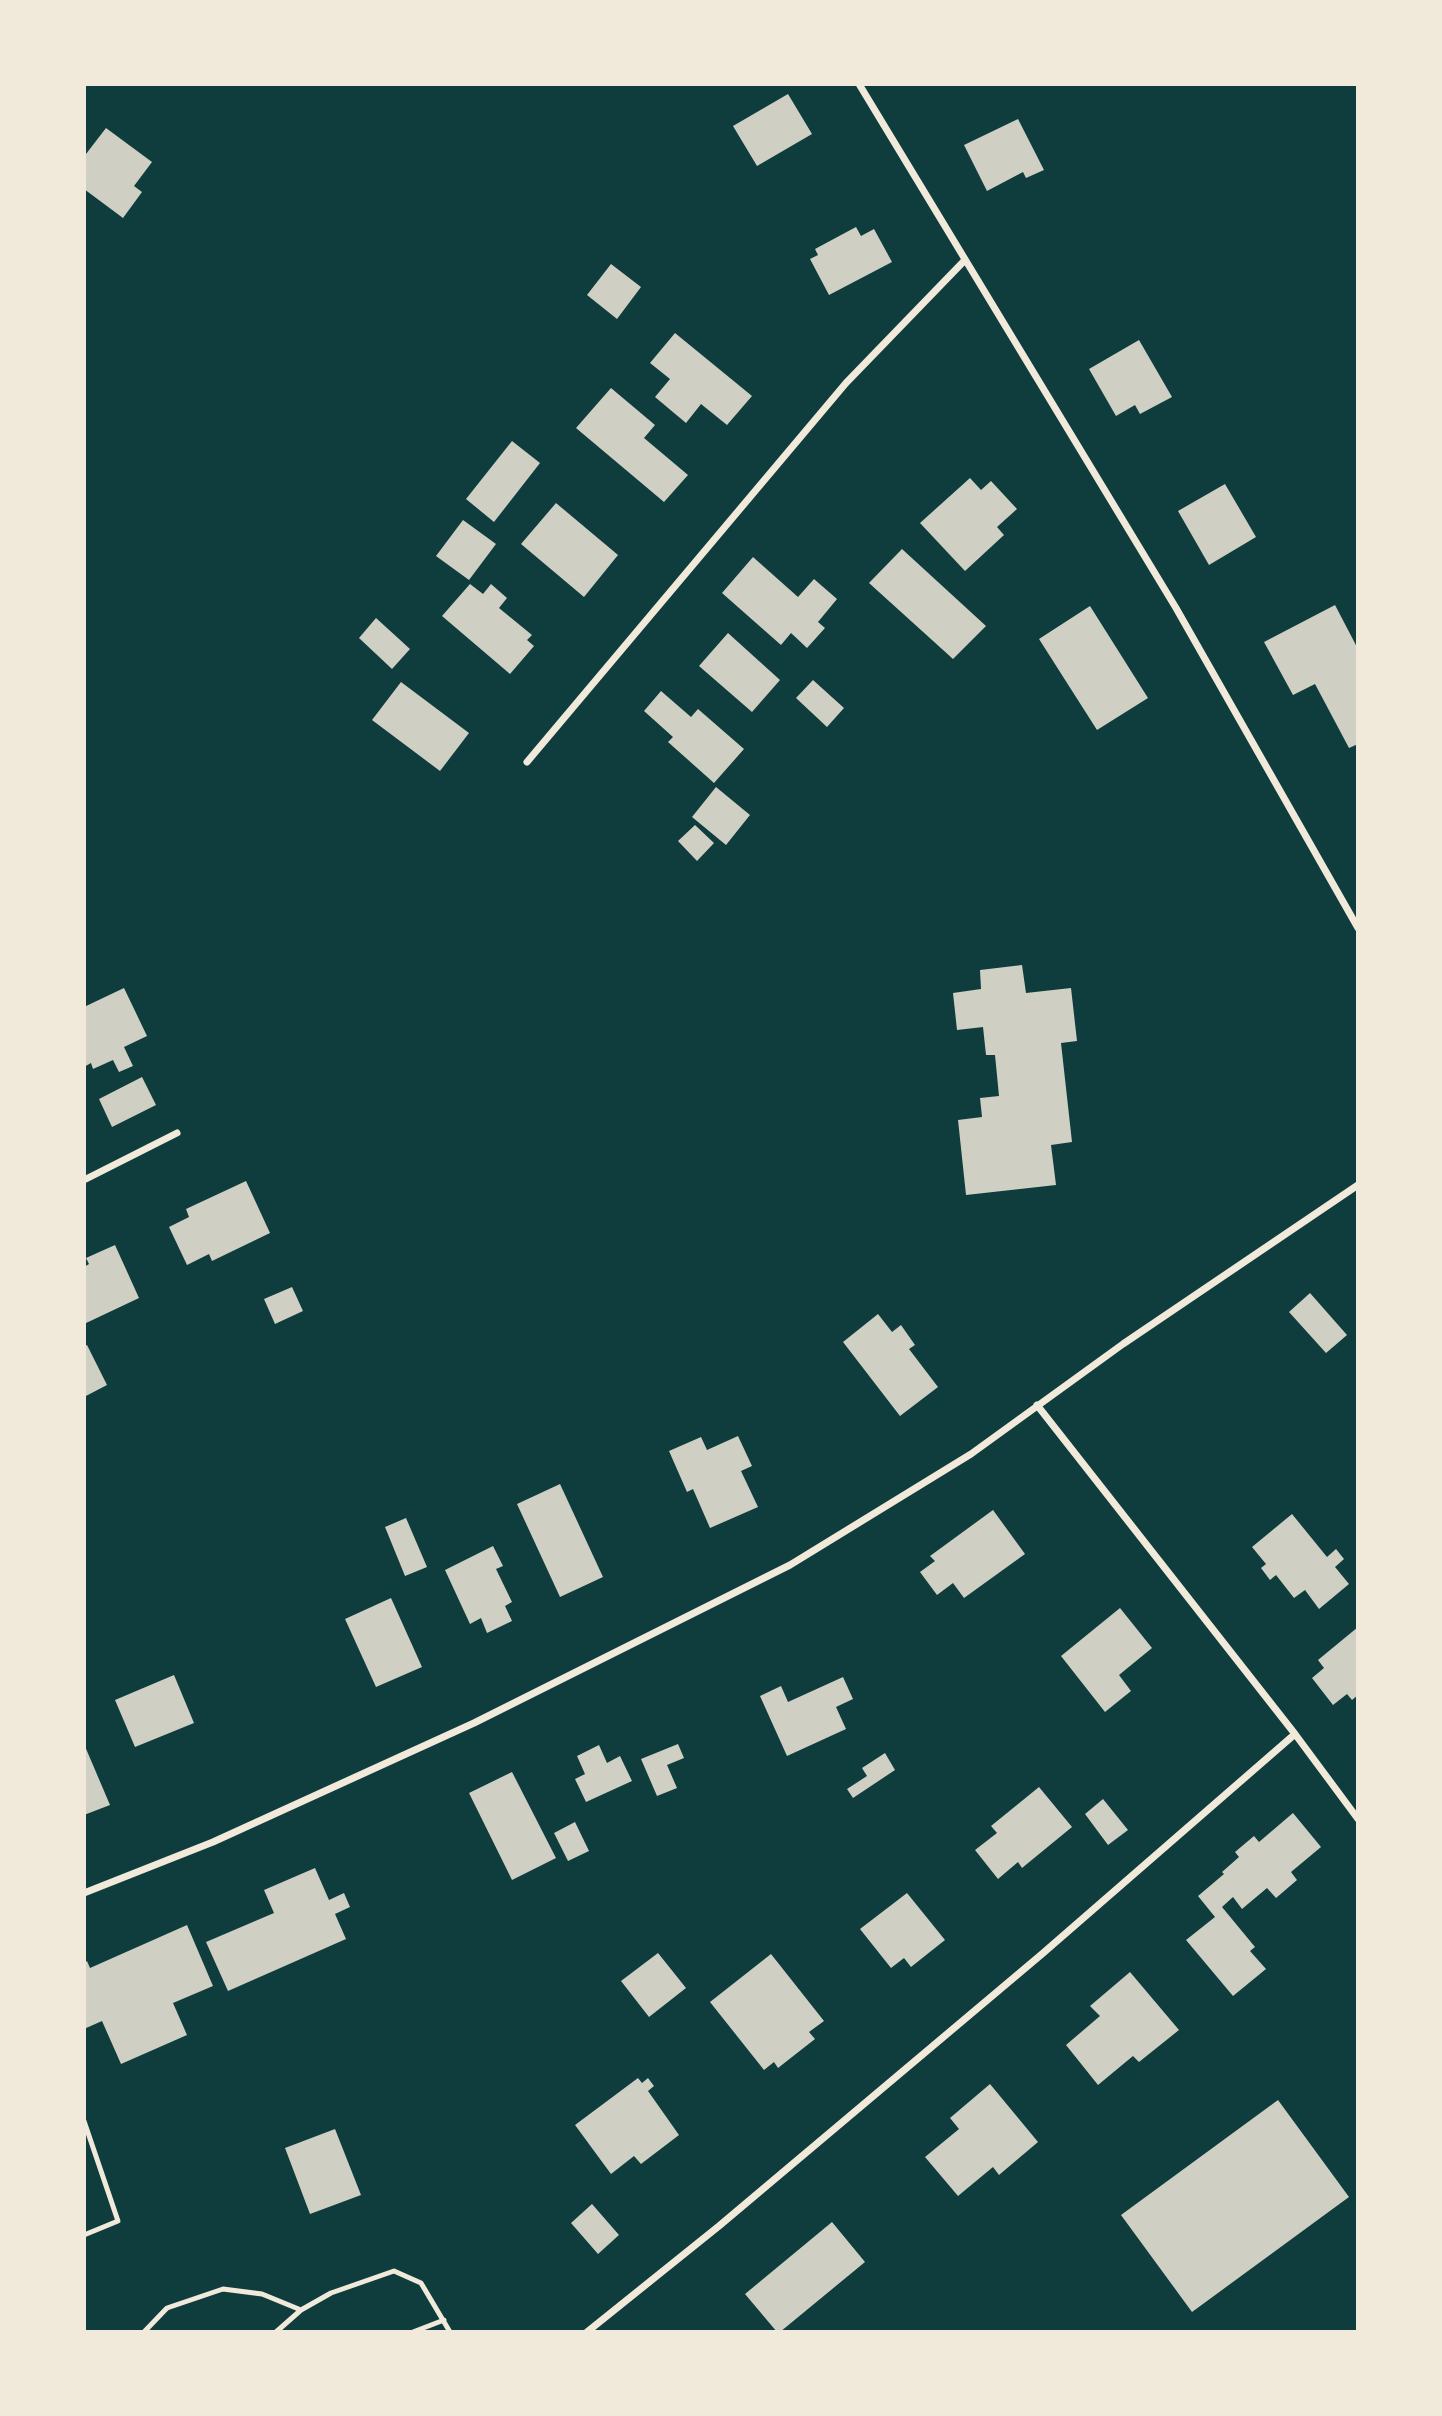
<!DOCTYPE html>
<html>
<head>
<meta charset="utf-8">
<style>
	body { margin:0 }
	#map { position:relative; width:1442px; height:2416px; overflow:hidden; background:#0f3d3e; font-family:"DM Sans",sans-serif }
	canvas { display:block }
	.frame { position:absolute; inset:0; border:86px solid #f1e9da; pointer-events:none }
</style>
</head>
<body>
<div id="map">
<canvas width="1442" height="2416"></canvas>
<div class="frame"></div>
</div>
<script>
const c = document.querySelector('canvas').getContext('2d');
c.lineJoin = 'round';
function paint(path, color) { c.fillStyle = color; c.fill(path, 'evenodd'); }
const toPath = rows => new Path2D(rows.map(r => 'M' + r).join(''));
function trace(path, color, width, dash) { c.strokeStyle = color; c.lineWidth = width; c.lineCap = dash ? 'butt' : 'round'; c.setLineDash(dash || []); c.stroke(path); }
paint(toPath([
	[788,94,812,134,757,166,733,126],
	[1018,119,1044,170,1026,178,1023,172,987,191,964,145],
	[106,128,152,162,134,186,142,192,123,218,84,189,84,153,86,154],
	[856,227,861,236,874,229,892,262,829,295,810,259,818,255,815,249],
	[611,264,641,287,617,319,587,295],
	[675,333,752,396,727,425,701,404,686,423,655,397,670,379,650,363],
	[1139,340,1172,397,1140,414,1135,405,1116,416,1089,369],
	[611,388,655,425,644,438,688,475,664,502,576,428],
	[512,441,540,463,494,522,466,499],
	[970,478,981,490,991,481,1017,509,997,527,1004,535,965,571,920,523],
	[1225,484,1256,537,1209,565,1178,511],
	[556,503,618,555,584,597,521,544],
	[463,520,496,544,469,580,436,556],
	[902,549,986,626,953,659,869,583],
	[753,557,798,597,814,579,837,599,818,622,825,628,807,648,791,633,781,645,722,593],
	[470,584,483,594,491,584,507,598,499,608,532,635,527,640,534,646,510,674,442,616],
	[1335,605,1358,649,1358,744,1349,748,1315,684,1293,695,1264,642],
	[1090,606,1148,698,1097,730,1039,639],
	[376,618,410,649,392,669,359,638],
	[728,633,780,680,752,712,699,666],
	[813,680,844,708,827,727,796,698],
	[401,682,469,733,440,771,372,720],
	[661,691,691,717,698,709,744,749,714,783,668,742,673,737,644,711],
	[716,787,750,815,726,845,692,817],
	[695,825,714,843,697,861,678,841],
	[1022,965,1026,993,1071,988,1077,1041,1061,1043,1072,1142,1051,1145,1056,1185,966,1195,958,1120,982,1117,980,1098,999,1096,995,1055,986,1055,983,1027,957,1030,953,993,981,989,980,970],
	[124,988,147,1036,124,1047,133,1066,119,1072,113,1060,93,1069,91,1063,84,1067,84,1007],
	[142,1077,156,1105,112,1127,99,1099],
	[246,1181,270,1233,212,1261,209,1254,187,1265,169,1227,189,1217,186,1209],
	[115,1245,139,1298,84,1324,84,1267,89,1264,86,1258],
	[292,1287,303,1311,275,1324,264,1299],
	[1310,1293,1347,1335,1326,1353,1289,1312],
	[878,1314,892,1332,901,1325,915,1345,909,1349,938,1387,900,1416,843,1342],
	[87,1345,107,1385,84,1397,84,1346],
	[738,1436,752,1466,741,1471,758,1507,710,1528,693,1489,687,1492,669,1451,701,1437,707,1450],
	[560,1484,603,1577,560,1597,517,1504],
	[993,1510,1025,1554,964,1598,953,1583,937,1595,920,1572,935,1561,930,1556],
	[1292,1514,1327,1557,1336,1549,1344,1559,1335,1567,1349,1584,1319,1609,1305,1590,1294,1598,1276,1575,1270,1580,1261,1568,1266,1564,1252,1547],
	[406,1518,427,1567,405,1576,385,1527],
	[493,1546,503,1566,496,1569,512,1602,505,1606,512,1621,487,1633,481,1618,470,1624,445,1570],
	[391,1598,422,1667,376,1687,345,1619],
	[1120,1608,1152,1648,1119,1675,1131,1691,1105,1712,1061,1656],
	[1358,1627,1358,1695,1352,1700,1347,1694,1333,1705,1312,1678,1324,1668,1318,1660],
	[174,1675,194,1723,135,1747,115,1700],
	[843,1677,853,1699,836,1707,846,1729,787,1756,760,1696,781,1686,788,1702],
	[84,1744,110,1805,84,1815],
	[678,1744,684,1758,667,1765,677,1788,657,1796,641,1759],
	[599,1745,607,1763,620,1756,632,1781,586,1802,575,1779,585,1774,577,1756],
	[885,1753,895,1770,853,1798,847,1789,867,1776,862,1768],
	[512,1772,556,1858,512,1880,469,1793],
	[1039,1787,1072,1827,1022,1868,1018,1862,998,1879,975,1850,997,1833,991,1826],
	[1103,1799,1128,1830,1108,1845,1085,1814],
	[1293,1813,1321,1847,1291,1872,1297,1880,1276,1898,1267,1888,1242,1909,1233,1897,1222,1907,1255,1947,1250,1951,1266,1969,1233,1996,1186,1940,1215,1917,1198,1896,1224,1874,1222,1872,1239,1857,1235,1852,1254,1836,1259,1842],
	[575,1822,589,1851,568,1861,554,1833],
	[315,1868,329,1900,344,1893,350,1907,335,1914,346,1939,228,1991,206,1942,274,1913,264,1890],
	[907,1893,945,1940,911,1967,904,1958,891,1968,860,1929],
	[187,1925,213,1986,173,2003,187,2035,121,2064,102,2021,84,2029,84,1963,87,1961,90,1968],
	[658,1953,686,1988,649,2017,621,1981],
	[771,1954,824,2021,809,2032,815,2039,778,2068,774,2062,764,2070,710,2002],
	[1130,1972,1179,2030,1139,2062,1133,2056,1098,2085,1066,2045,1100,2016,1090,2006],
	[638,2078,642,2083,648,2078,654,2086,648,2091,679,2135,641,2164,634,2156,611,2174,575,2125],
	[990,2084,1038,2142,999,2175,993,2167,958,2196,925,2157,959,2129,950,2118],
	[1278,2100,1349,2197,1192,2312,1121,2215],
	[335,2129,361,2195,310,2214,285,2148],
	[592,2204,619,2235,598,2254,571,2223],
	[832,2222,865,2262,780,2332,777,2332,745,2294]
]), '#cfcfc3');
trace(toPath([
	[84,2121,118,2221,84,2235],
	[144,2332,167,2308,223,2289,262,2294,301,2310],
	[276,2332,301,2310,331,2293,394,2271,421,2283,450,2332],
	[413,2332,444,2320]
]), '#f1e9da', 5);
trace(toPath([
	[859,84,1176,608,1358,928],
	[527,762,846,383,965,260],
	[84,1180,177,1133],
	[1037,1405,1295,1734,1358,1819],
	[84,1893,213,1842,474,1723,790,1565,971,1454,1123,1344,1358,1185],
	[587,2332,719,2226,1042,1954,1295,1734]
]), '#f1e9da', 7);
</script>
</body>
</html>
